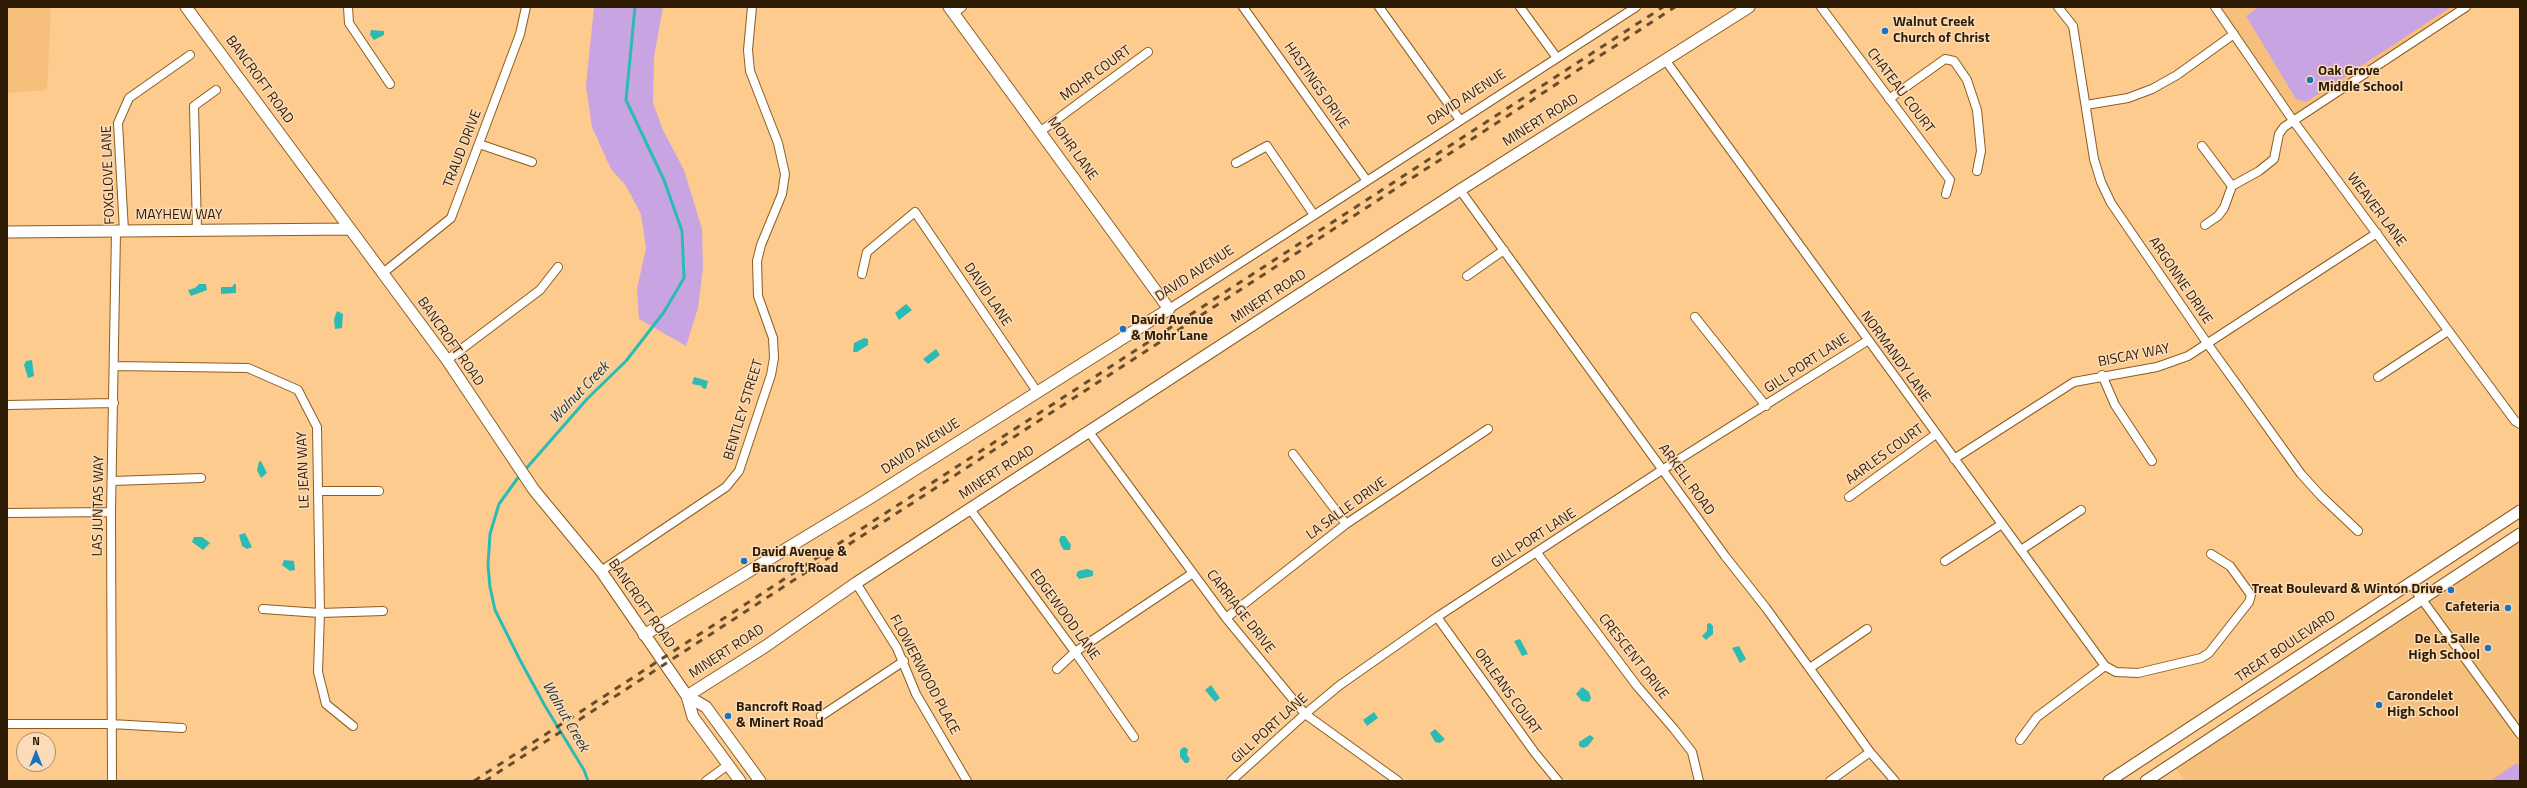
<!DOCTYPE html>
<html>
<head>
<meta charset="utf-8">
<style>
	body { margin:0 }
	#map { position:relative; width:2527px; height:788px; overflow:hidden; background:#fecb8f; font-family:"Titillium Web",sans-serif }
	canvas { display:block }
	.frame { position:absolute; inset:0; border:8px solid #2f1c04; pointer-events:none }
	.north { position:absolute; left:16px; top:732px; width:40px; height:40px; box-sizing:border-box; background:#fbdcba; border:1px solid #a98f71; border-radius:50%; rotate:0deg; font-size:11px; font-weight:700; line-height:16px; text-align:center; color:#2f1c04 }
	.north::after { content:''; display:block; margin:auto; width:14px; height:18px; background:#1772bf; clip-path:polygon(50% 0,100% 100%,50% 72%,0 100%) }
</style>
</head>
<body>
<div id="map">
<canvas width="2527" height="788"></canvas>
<div class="frame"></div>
<div class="north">N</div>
</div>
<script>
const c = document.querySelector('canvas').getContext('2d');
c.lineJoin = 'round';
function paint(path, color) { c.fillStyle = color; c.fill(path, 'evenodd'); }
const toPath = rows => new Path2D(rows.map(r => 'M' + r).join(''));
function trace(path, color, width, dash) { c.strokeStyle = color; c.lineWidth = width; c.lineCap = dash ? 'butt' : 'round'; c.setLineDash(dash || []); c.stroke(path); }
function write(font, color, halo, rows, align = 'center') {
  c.font = font + ' "Titillium Web",sans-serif'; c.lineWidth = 3; c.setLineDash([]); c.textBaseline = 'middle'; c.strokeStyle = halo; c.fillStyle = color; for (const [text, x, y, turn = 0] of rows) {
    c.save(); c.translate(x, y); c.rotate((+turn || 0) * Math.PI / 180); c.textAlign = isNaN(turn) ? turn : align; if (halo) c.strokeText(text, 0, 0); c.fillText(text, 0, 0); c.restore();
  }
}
paint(toPath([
	[7,7,51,7,47,90,7,93],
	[2215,7,2466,7,2292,119],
	[2520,534,2520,781,2185,781,2173,764]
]), '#f6bf7c');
paint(toPath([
	[594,7,663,7,654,57,653,103,663,130,684,170,702,229,703,268,698,308,686,346,639,319,637,289,646,248,641,214,626,186,611,169,592,127,586,86],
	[2259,7,2451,7,2306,102,2296,99,2246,16],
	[2517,763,2520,767,2520,781,2490,781]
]), '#c8a4e2');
paint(toPath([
	[371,30,384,31,384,35,374,40,370,35],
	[199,284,206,284,207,290,191,296,188,290,195,288],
	[234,284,236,284,236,293,221,294,221,287,232,287],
	[906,304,912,310,899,320,895,313],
	[337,311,343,314,342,328,335,329,334,319],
	[864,338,868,339,868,345,857,352,853,352,854,343],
	[936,349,940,355,928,364,923,359],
	[32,360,34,376,28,378,24,365,26,361],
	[694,377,708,381,706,389,702,388,702,386,692,384],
	[261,461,267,473,261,478,257,470,259,462],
	[245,533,252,547,247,549,242,546,239,535],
	[1061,536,1065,536,1071,545,1070,550,1064,550,1061,546,1059,540],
	[194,537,202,537,210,543,203,550,192,542],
	[284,560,294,561,295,570,290,571,282,565],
	[1087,569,1093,571,1093,576,1079,579,1076,575,1078,571],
	[1710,623,1713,626,1713,634,1706,640,1702,636,1707,631,1707,624],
	[1520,639,1528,654,1522,656,1514,641],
	[1739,646,1746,659,1740,663,1732,648],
	[1211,685,1220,698,1215,702,1205,690],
	[1582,687,1589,692,1591,698,1589,702,1582,701,1576,694],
	[1374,712,1378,718,1367,726,1363,720],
	[1435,729,1445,739,1440,743,1435,742,1430,733],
	[1590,735,1594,738,1588,746,1583,748,1579,746,1579,742],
	[1184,747,1188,749,1187,755,1190,759,1188,763,1185,763,1180,757,1180,750]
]), '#2bbbb5');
trace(toPath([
	[524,471,587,399,626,361,664,312,684,278,682,231,664,180,626,100,635,7],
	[520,475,499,504,490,534,488,565,490,587,495,610,520,660,545,706,584,770,588,781]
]), '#2bbbb5', 3);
const street = toPath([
	[348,7,349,23,390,84],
	[1243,7,1367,181],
	[1379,7,1460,120],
	[1520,7,1557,58],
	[1821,7,1950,180,1946,194],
	[2058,7,2073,26,2094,159,2101,182,2111,203,2207,343,2301,474,2321,496,2358,531],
	[2215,7,2292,119,2515,421,2520,424],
	[954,13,962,7],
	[1666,61,2105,666,2116,672,2138,673,2201,658,2209,653,2249,602,2251,595,2230,566,2211,554],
	[1889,99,1945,59,1954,61,1967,80,1977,110,1981,151,1977,171],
	[2086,105,2128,98,2152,89,2177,75,2234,34],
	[1041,131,1148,52],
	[479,144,532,162],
	[2202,146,2232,186],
	[1236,163,1267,146,1314,215],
	[1460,190,1725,556,1766,608,1870,752,1895,781],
	[2205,225,2218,216,2224,208,2232,186,2259,171,2274,159,2279,134,2284,127,2466,7],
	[124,231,118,123,129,98,190,55],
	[197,231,194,106,216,90],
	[383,273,451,218,520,34,526,7],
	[862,274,867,252,915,212,1038,393],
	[1467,276,1504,250],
	[1169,309,1636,7],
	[1695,317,1766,406],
	[447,360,540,290,558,267],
	[115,366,248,368,298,390,317,427,320,613,318,672,326,704,353,726],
	[2102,375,2115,405,2152,461],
	[2378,377,2448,331],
	[7,405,114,403],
	[1089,432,1226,618,1305,714,1398,781],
	[1293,454,1346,524],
	[1954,459,2074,382,2157,367,2188,356,2377,233],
	[112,481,201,478],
	[319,491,379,491],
	[1849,497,1936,434],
	[970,509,1075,652,1134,737],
	[7,513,111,512],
	[2021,550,2081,510],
	[1537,553,1637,686,1674,729,1692,752,1699,781],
	[1945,561,2002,524],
	[601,571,726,487,739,471,771,375,774,358,773,338,758,296,757,261,761,245,782,194,785,174,778,143,750,71,748,50,752,7],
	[856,583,897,648,916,694,967,781],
	[2410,583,2520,734],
	[263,609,320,613,383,611],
	[1437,617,1535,753,1558,781],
	[1226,618,1346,524,1488,429],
	[1810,668,1867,629],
	[1057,669,1075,652,1193,573],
	[821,716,904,661],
	[7,724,111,724,182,728],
	[2020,740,2037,717,2105,666],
	[112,781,111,512,116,232],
	[706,781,728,765],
	[1231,781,1305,714,1340,685,1437,617,1662,470,1867,341],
	[1830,781,1870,752]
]);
const secondary = toPath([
	[186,7,447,360,534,490,601,571,687,696,693,717,740,781],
	[7,232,350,229],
	[644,635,870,498,1169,309,949,7],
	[687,696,766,646,856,583,1460,190,1749,7],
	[687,696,706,707,760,781],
	[2109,781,2520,511],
	[2146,781,2520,534]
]);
trace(street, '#8b5e22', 10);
trace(secondary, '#8b5e22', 13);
trace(street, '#fff', 8);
trace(secondary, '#fff', 11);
trace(toPath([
	[474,781,1663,7],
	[485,781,1675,7]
]), '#684d2b', 3, [7, 7]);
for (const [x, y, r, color] of [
	[1885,31,4,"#1772bf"],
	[2310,80,4,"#1772bf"],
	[1123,329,4,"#1772bf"],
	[744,561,4,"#1772bf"],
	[2451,590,4,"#1772bf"],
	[2508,608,4,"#1772bf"],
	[2488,648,4,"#1772bf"],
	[2379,705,4,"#1772bf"],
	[728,716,4,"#1772bf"]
]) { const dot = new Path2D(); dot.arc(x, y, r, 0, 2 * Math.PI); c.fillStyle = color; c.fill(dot); trace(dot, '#fbdcba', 1.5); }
write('bold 14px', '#2f1c04', '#fbdcba', [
	["Walnut Creek",1893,23],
	["Church of Christ",1893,39],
	["Oak Grove",2318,72],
	["Middle School",2318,88],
	["David Avenue",1131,321],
	["& Mohr Lane",1131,337],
	["David Avenue &",752,553],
	["Bancroft Road",752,569],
	["Treat Boulevard & Winton Drive",2443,590,"right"],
	["Cafeteria",2500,608,"right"],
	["De La Salle",2480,640,"right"],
	["High School",2480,656,"right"],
	["Carondelet",2387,697],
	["High School",2387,713],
	["Bancroft Road",736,708],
	["& Minert Road",736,724]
], 'left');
write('14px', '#2f1c04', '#fbdcba', [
	["MOHR COURT",1096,74,-36],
	["BANCROFT ROAD",259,80,54],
	["HASTINGS DRIVE",1316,86,55],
	["CHATEAU COURT",1900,91,53],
	["DAVID AVENUE",1467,98,-33],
	["MINERT ROAD",1541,121,-32],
	["TRAUD DRIVE",463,149,-69],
	["MOHR LANE",1072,149,54],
	["FOXGLOVE LANE",109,175,-92],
	["WEAVER LANE",2376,210,53],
	["MAYHEW WAY",179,216],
	["DAVID AVENUE",1195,274,-33],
	["ARGONNE DRIVE",2180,281,56],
	["DAVID LANE",987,295,56],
	["MINERT ROAD",1269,297,-33],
	["BANCROFT ROAD",450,342,55],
	["BISCAY WAY",2134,356,-11],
	["NORMANDY LANE",1895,357,54],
	["GILL PORT LANE",1807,364,-33],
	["BENTLEY STREET",744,410,-73],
	["DAVID AVENUE",921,447,-33],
	["AARLES COURT",1885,455,-36],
	["LE JEAN WAY",304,470,-92],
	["MINERT ROAD",997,473,-33],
	["ARKELL ROAD",1686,480,54],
	["LAS JUNTAS WAY",99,506,-89],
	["LA SALLE DRIVE",1347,509,-36],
	["GILL PORT LANE",1534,539,-33],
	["BANCROFT ROAD",641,604,55],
	["CARRIAGE DRIVE",1240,612,52],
	["EDGEWOOD LANE",1064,615,54],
	["TREAT BOULEVARD",2286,647,-34],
	["MINERT ROAD",727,652,-33],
	["CRESCENT DRIVE",1633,657,52],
	["FLOWERWOOD PLACE",924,675,62],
	["ORLEANS COURT",1507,692,54],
	["GILL PORT LANE",1270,729,-42]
]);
write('italic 15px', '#1f3635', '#fbdcba', [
	["Walnut Creek",580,393,-46],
	["Walnut Creek",565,717,60]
]);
</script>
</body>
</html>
